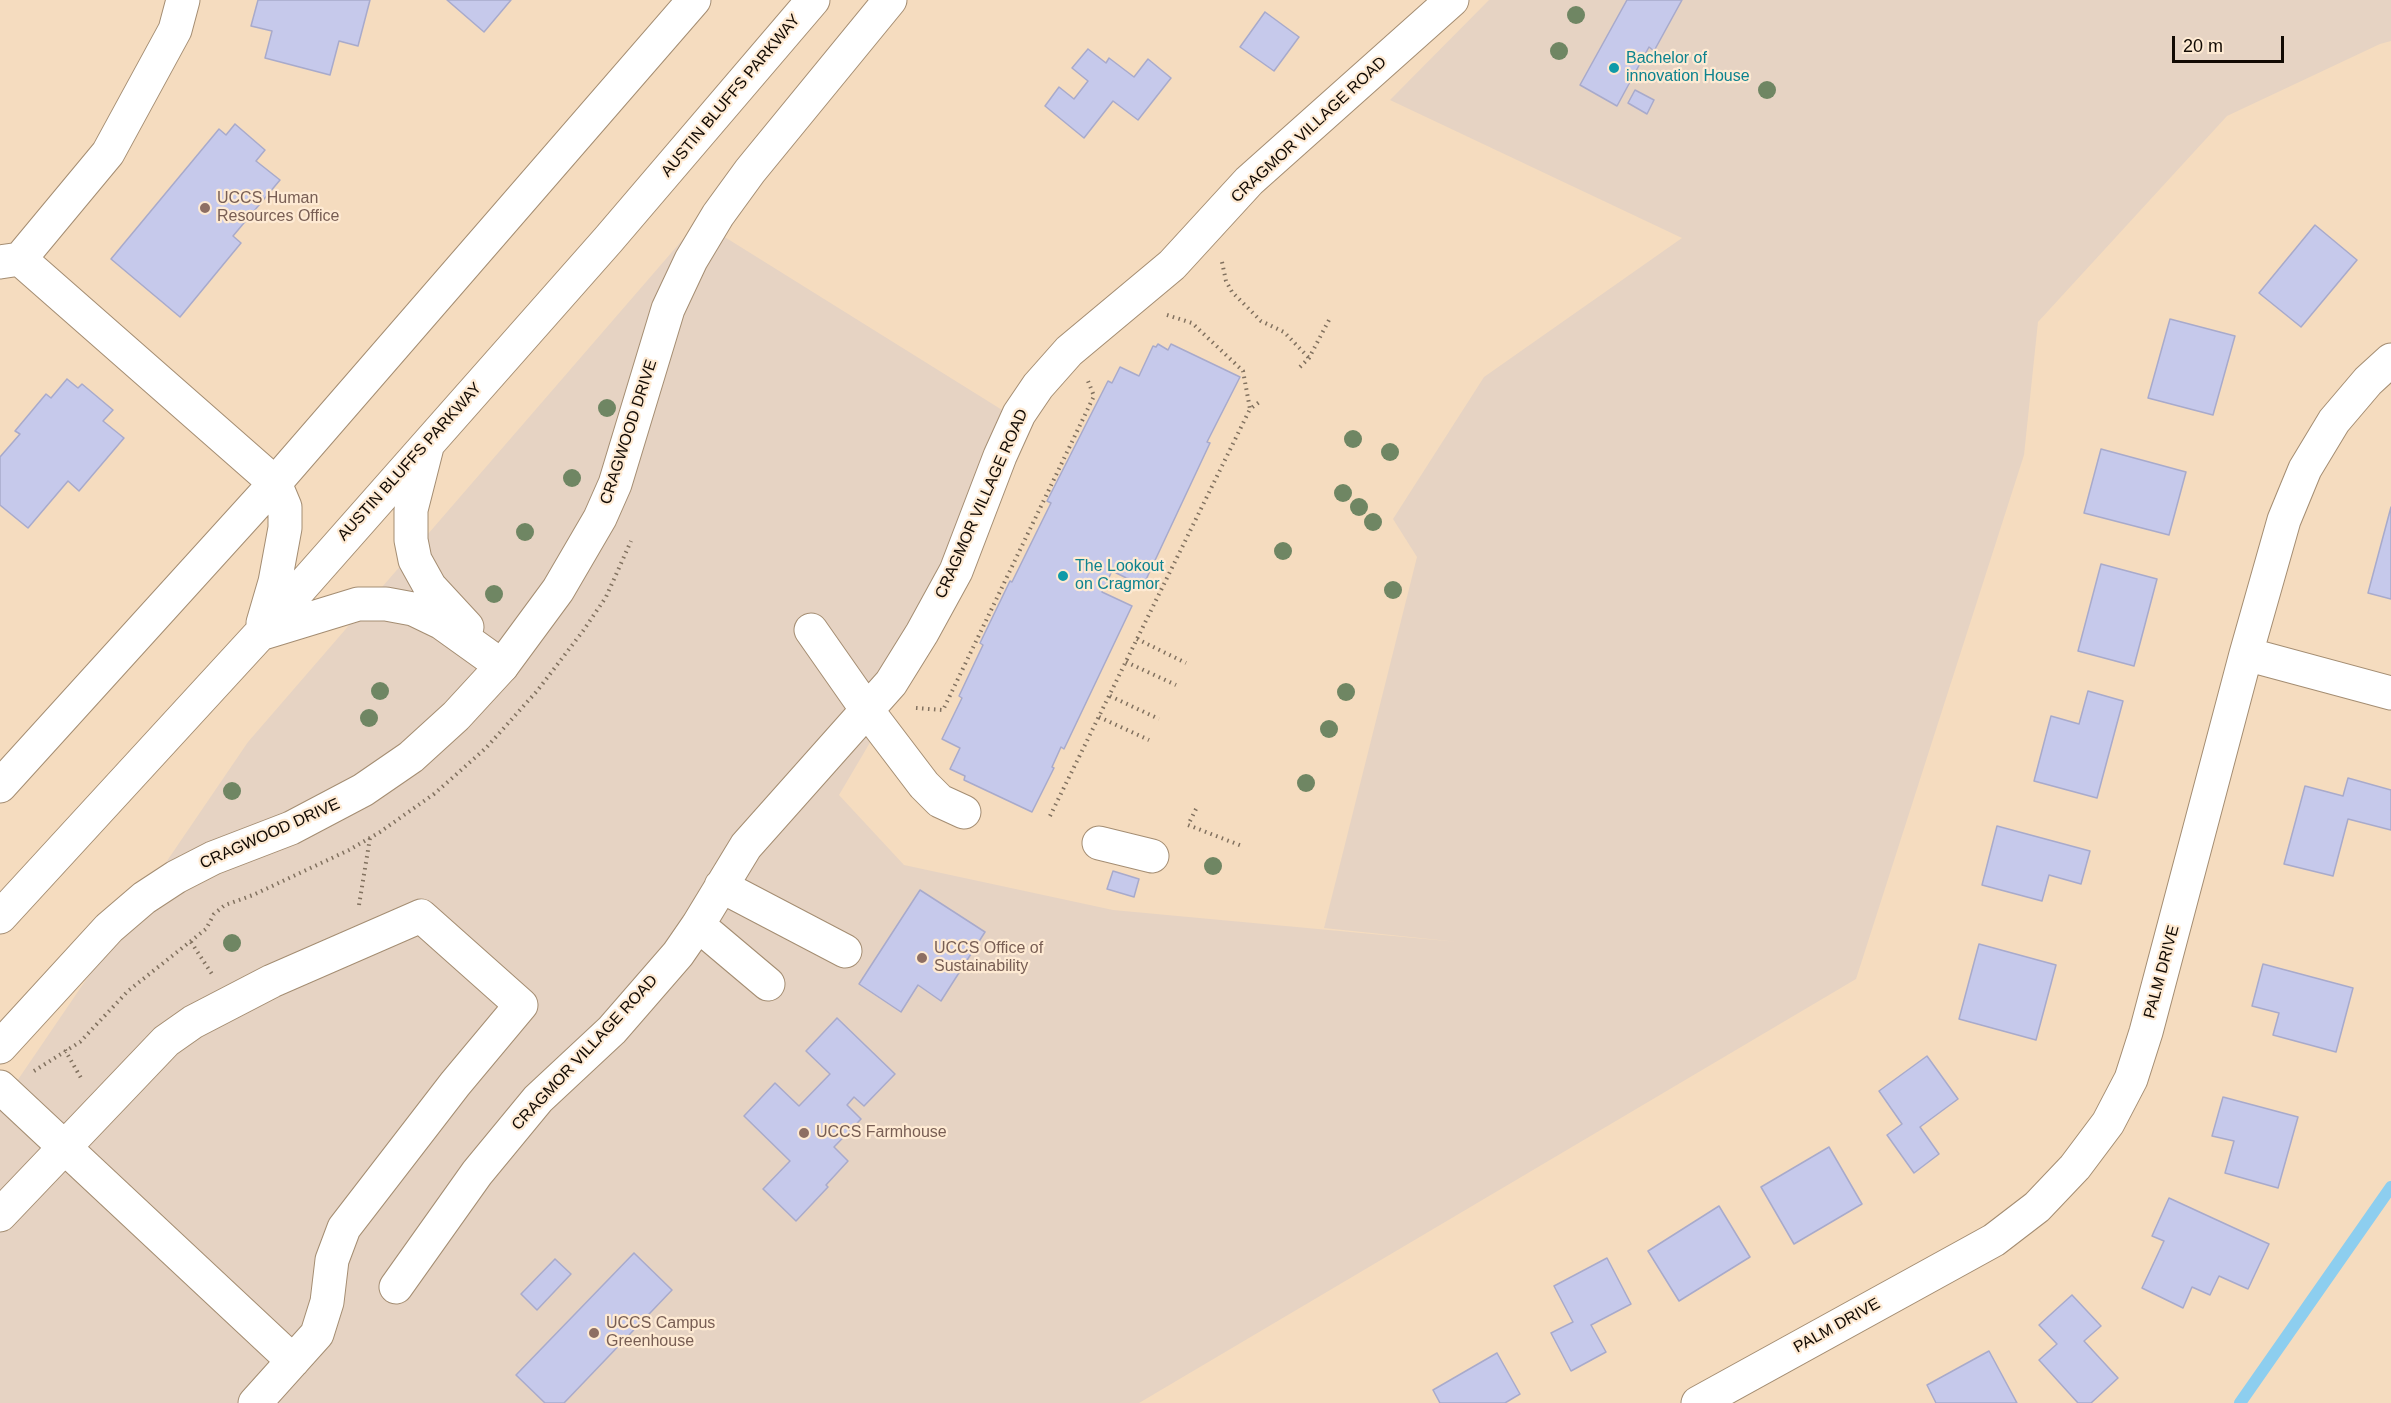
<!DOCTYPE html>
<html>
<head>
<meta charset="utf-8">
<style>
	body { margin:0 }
	#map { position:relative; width:2391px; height:1403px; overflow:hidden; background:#f5dcbf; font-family:Arial,sans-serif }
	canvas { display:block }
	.scale { position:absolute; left:2172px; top:36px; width:112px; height:27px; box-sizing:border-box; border:3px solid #120a03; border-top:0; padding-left:8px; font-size:18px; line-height:21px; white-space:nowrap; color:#120a03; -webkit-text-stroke:4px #feead3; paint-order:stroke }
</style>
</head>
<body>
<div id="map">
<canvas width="2391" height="1403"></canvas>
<div class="scale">20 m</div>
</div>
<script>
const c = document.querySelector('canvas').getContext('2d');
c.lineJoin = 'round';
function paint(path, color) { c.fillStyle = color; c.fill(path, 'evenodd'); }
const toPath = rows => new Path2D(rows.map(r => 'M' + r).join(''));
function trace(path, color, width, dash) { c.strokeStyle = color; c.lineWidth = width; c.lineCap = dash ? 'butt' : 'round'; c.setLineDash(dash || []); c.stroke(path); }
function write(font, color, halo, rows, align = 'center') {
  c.font = font + ' Arial,sans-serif'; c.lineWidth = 4.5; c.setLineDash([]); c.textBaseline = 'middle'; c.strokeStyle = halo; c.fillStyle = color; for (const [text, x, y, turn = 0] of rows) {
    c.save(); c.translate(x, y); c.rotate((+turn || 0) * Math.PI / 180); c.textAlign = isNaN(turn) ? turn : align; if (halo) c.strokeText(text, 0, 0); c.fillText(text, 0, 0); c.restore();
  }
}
paint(toPath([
	[890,0,707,226,1023,423,953,602,839,795,904,865,1113,910,1458,942,1324,928,1417,557,1393,519,1484,377,1682,238,1390,100,1489,0,2391,0,2391,41,2380,44,2227,116,2038,322,2024,455,1856,979,1139,1403,0,1403,0,1106,248,742]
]), '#e6d3c3');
trace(toPath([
	[2240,1403,2391,1187]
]), '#8dceef', 12);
const building = toPath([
	[258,0,370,0,358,46,339,41,330,75,265,58,272,31,251,26,258,0],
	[447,0,511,0,484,32,447,0],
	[1627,0,1682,0,1654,51,1649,47,1617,106,1580,85,1627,0],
	[1265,12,1299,37,1274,71,1240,47,1265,12],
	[1088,49,1106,63,1109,58,1134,77,1148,59,1171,78,1138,120,1113,101,1084,138,1045,106,1059,87,1074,99,1088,81,1072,68,1088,49],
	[1635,90,1654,100,1647,114,1628,103,1635,90],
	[235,124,265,150,256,161,280,180,233,236,241,243,180,317,111,259,219,129,226,135,235,124],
	[2315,225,2357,260,2301,327,2259,293,2315,225],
	[2170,319,2235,336,2213,415,2148,398,2170,319],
	[1158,344,1168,350,1171,344,1240,377,1207,442,1210,443,1143,586,1112,571,1102,592,1132,606,1064,749,1061,747,1052,767,1054,768,1032,812,964,780,965,776,950,769,960,748,942,739,962,698,959,696,983,645,980,643,1010,581,1012,582,1051,503,1047,501,1108,381,1112,383,1120,367,1139,376,1153,346,1156,347,1158,344],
	[67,379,78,388,82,384,113,410,103,421,124,438,79,491,68,481,28,528,0,505,0,457,20,434,15,431,46,394,51,398,67,379],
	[2101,449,2186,472,2169,535,2084,513,2101,449],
	[2391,507,2391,599,2368,593,2391,507],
	[2101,564,2157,579,2134,666,2078,651,2101,564],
	[2088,691,2123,701,2097,798,2034,781,2051,716,2079,724,2088,691],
	[2348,778,2391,790,2391,830,2348,819,2333,876,2284,864,2305,786,2343,796,2348,778],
	[1997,826,2090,851,2081,884,2049,875,2042,901,1982,885,1997,826],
	[1113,871,1139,879,1134,897,1107,889,1113,871],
	[920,890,985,932,941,1001,918,985,901,1012,859,984,920,890],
	[1979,944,2056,965,2036,1040,1959,1019,1979,944],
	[2263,964,2353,988,2336,1052,2273,1035,2279,1013,2252,1006,2263,964],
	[837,1018,895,1074,864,1106,854,1097,847,1105,861,1119,834,1147,848,1161,826,1185,828,1187,796,1221,763,1189,790,1161,744,1116,775,1083,799,1106,830,1074,806,1051,837,1018],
	[1927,1056,1958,1099,1920,1127,1939,1154,1914,1173,1887,1135,1902,1124,1879,1091,1927,1056],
	[2223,1097,2298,1117,2278,1188,2225,1173,2234,1141,2212,1136,2223,1097],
	[1829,1147,1862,1204,1794,1244,1761,1187,1829,1147],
	[2169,1198,2269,1244,2248,1289,2219,1276,2210,1295,2192,1287,2183,1308,2142,1288,2164,1241,2152,1236,2169,1198],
	[1719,1206,1750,1257,1679,1301,1648,1251,1719,1206],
	[634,1253,672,1290,564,1403,545,1403,516,1375,634,1253],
	[1607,1258,1631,1304,1591,1325,1606,1352,1571,1371,1551,1333,1573,1322,1554,1286,1607,1258],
	[555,1259,571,1274,537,1310,521,1294,555,1259],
	[2072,1295,2101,1326,2084,1341,2118,1378,2091,1403,2078,1403,2039,1360,2057,1344,2039,1325,2072,1295],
	[1989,1351,2017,1403,1936,1403,1927,1385,1989,1351],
	[1497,1353,1520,1394,1505,1403,1440,1403,1433,1390,1497,1353]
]);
paint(building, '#c6c9eb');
trace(building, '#a8aacb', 1.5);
const minor = toPath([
	[20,259,108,153,175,30,183,0],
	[0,262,20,259,275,483],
	[811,630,867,710,924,785,940,801,964,812],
	[2246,654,2391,693],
	[1099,843,1152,856],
	[721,886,845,951],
	[698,925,768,984],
	[0,1047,109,928,144,898,176,877,213,858,291,828,363,790,411,757,456,716,502,666,558,590,600,518,615,484,668,309,691,260,718,215,750,171,890,0],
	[0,1087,293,1361],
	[0,1215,166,1041,193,1022,272,981,421,916,521,1005,455,1084,344,1228,332,1260,327,1302,317,1334,255,1403],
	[396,1287,477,1173,538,1099,612,1030,678,954,698,925,746,846,891,683,922,633,956,571,1000,456,1019,414,1038,386,1069,351,1172,265,1249,181,1452,0],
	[1698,1403,1994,1240,2037,1207,2075,1167,2108,1123,2131,1079,2146,1032,2246,654,2284,520,2305,469,2334,421,2368,381,2391,360]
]);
const major = toPath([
	[427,447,411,510,411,540,415,560,430,587,467,627],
	[263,623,275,582,285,528,285,507,275,483],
	[260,634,358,604,386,604,413,609,442,623,502,666],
	[0,786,275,483,694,0],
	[0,917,260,634,608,240,813,0]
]);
trace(minor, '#a48d72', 35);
trace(major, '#a48d72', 35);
trace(toPath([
	[1222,262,1226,281,1232,292,1261,321,1284,332,1309,358],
	[1167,315,1192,323,1243,371,1250,409,1262,400],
	[1300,367,1309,358,1329,320],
	[1137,639,1186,663],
	[1126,662,1176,685],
	[1110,696,1159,719],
	[916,708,943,710,1094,396,1088,381],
	[1099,717,1149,740],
	[1196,809,1188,825,1242,846],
	[1050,816,1250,409],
	[359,905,370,838],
	[191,942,212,974],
	[65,1050,81,1078],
	[34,1071,80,1042,128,991,206,929,214,914,225,905,253,895,349,850,380,832,434,794,486,748,537,691,583,631,606,597,631,541]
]), '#81715f', 4, [1.5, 4.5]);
trace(minor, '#fff', 33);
trace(major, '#fff', 33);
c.fillStyle = '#6f8663';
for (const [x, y] of [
	[1576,15],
	[1559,51],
	[1767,90],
	[607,408],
	[1353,439],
	[1390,452],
	[572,478],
	[1343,493],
	[1359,507],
	[1373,522],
	[525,532],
	[1283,551],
	[1393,590],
	[494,594],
	[380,691],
	[1346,692],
	[369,718],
	[1329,729],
	[1306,783],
	[232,791],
	[1213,866],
	[232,943]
]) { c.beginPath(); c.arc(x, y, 9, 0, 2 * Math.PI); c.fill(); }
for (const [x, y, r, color] of [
	[1614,68,6,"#0f9aa8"],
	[205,208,6,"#8d6e63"],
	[1063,576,6,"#0f9aa8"],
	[922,958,6,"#8d6e63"],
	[804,1133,6,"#8d6e63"],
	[594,1333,6,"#8d6e63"]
]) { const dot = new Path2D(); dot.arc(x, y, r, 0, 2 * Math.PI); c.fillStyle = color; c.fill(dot); trace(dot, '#feead3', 2); }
write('16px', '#0d838f', '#feead3', [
	["Bachelor of",1626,59],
	["innovation House",1626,77],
	["The Lookout",1075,567],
	["on Cragmor",1075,585]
], 'left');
write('16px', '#120a03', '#feead3', [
	["AUSTIN BLUFFS PARKWAY",731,96,-50],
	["CRAGMOR VILLAGE ROAD",1309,130,-43],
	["CRAGWOOD DRIVE",629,432,-72],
	["AUSTIN BLUFFS PARKWAY",410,462,-48],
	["CRAGMOR VILLAGE ROAD",982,504,-66],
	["CRAGWOOD DRIVE",270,834,-24],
	["PALM DRIVE",2162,972,-75],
	["CRAGMOR VILLAGE ROAD",585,1053,-47],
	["PALM DRIVE",1837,1326,-29]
]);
write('16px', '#785e54', '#feead3', [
	["UCCS Human",217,199],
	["Resources Office",217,217],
	["UCCS Office of",934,949],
	["Sustainability",934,967],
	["UCCS Farmhouse",816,1133],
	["UCCS Campus",606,1324],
	["Greenhouse",606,1342]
], 'left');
</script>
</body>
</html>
